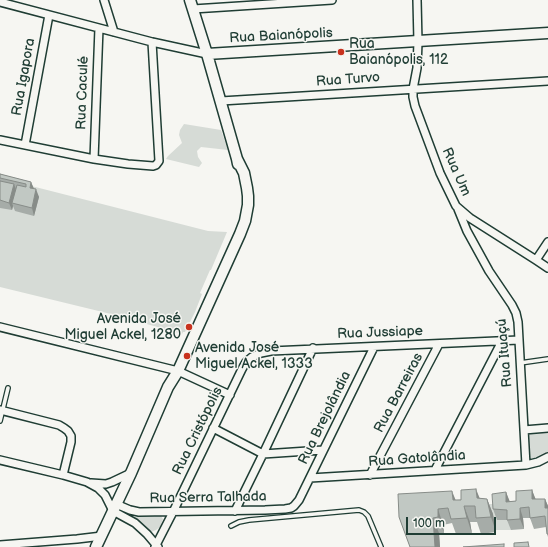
<!DOCTYPE html>
<html>
<head>
<meta charset="utf-8">
<style>
	body { margin:0 }
	#map { position:relative; width:548px; height:547px; overflow:hidden; background:#f6f6f2; font-family:"Balsamiq Sans",sans-serif }
	canvas { display:block }
	.scale { position:absolute; left:406px; top:517px; width:90px; height:18px; box-sizing:border-box; border:2px solid #1f3d34; border-top:0; padding-left:5px; font-size:12px; line-height:14px; white-space:nowrap; color:#1f3d34; -webkit-text-stroke:3px #f6f6f2; paint-order:stroke }
</style>
</head>
<body>
<div id="map">
<canvas width="548" height="547"></canvas>
<div class="scale">100 m</div>
</div>
<script>
const c = document.querySelector('canvas').getContext('2d');
c.lineJoin = 'round';
function paint(path, color) { c.fillStyle = color; c.fill(path, 'evenodd'); }
const toPath = rows => new Path2D(rows.map(r => 'M' + r).join(''));
function trace(path, color, width, dash) { c.strokeStyle = color; c.lineWidth = width; c.lineCap = dash ? 'butt' : 'round'; c.setLineDash(dash || []); c.stroke(path); }
function write(font, color, halo, rows, align = 'center') {
  c.font = font + ' "Balsamiq Sans",sans-serif'; c.lineWidth = 3; c.setLineDash([]); c.textBaseline = 'middle'; c.strokeStyle = halo; c.fillStyle = color; for (const [text, x, y, turn = 0] of rows) {
    c.save(); c.translate(x, y); c.rotate((+turn || 0) * Math.PI / 180); c.textAlign = isNaN(turn) ? turn : align; if (halo) c.strokeText(text, 0, 0); c.fillText(text, 0, 0); c.restore();
  }
}
paint(toPath([
	[184,124,221,130,228,150,201,147,197,151,198,157,202,163,199,167,166,159,168,156,182,143,179,135,180,130],
	[0,178,208,231,227,232,211,270,210,270,200,293,202,294,195,312,185,332,183,332,182,334,115,315,0,287],
	[548,432,548,453,529,460,528,434],
	[482,504,495,504,497,520,511,520,511,530,496,530,493,514],
	[137,515,158,515,161,516,163,519,160,527,156,530,151,532,134,518]
]), '#d6dbd6');
const lane = toPath([
	[520,363,548,359],
	[0,421,8,388],
	[231,526,239,522,249,520,359,510,364,512,368,516,381,547]
]);
const street = toPath([
	[104,0,114,32],
	[417,0,418,42,417,68,413,89,413,97,415,106,440,173,456,206,470,218,536,260,548,268],
	[0,2,152,42,207,54],
	[193,9,332,0],
	[221,101,548,81],
	[0,140,94,159,128,164,153,166,156,165,159,161,152,42],
	[25,145,49,15],
	[94,159,99,28],
	[458,209,467,231,489,271,512,305,516,313,518,322,526,465],
	[536,260,548,242],
	[0,327,178,371,230,395],
	[0,410,59,425,64,428,68,431,71,436,71,442,63,475],
	[213,428,263,454,323,450],
	[524,430,548,428],
	[0,460,63,475,87,482,98,488,105,495,113,511,135,523,147,534,158,547],
	[435,470,502,341],
	[370,475,439,344],
	[310,478,526,465,538,462,548,457],
	[91,483,106,484,112,482,131,473],
	[116,504,130,510,139,512,265,510,285,509,291,508,294,506,299,500,374,347],
	[235,511,263,454,313,348],
	[0,545,77,539,102,536],
	[155,547,173,512,242,369,246,362,252,357,261,353,271,351,519,340]
]);
const secondary = toPath([
	[190,0,207,54,237,159,238,164],
	[207,54,548,33],
	[96,547,131,473,168,387,178,371,240,234,245,221,248,205,248,196,247,188,244,173,237,159]
]);
trace(lane, '#1f3d34', 6);
trace(street, '#1f3d34', 10);
trace(secondary, '#1f3d34', 13);
trace(lane, '#f6f6f2', 3.5);
trace(street, '#f6f6f2', 7);
trace(secondary, '#f6f6f2', 10);
paint(toPath([
	[0,174,31,182,34,189,39,197,34,216,15,211,13,206,12,210,0,208],
	[532,490,535,499,545,499,548,506,548,537,547,534,546,527,534,529,530,518,523,518,524,529,511,530,507,520,497,520,493,509,506,492,509,501,516,501],
	[479,498,487,499,493,514,496,532,481,534,477,522,470,522,472,534,456,534,452,523,443,525,444,533,439,533,440,547,410,547,399,517,456,500]
]), '#a6aca8');
paint(toPath([
	[31,182,34,189,30,188],
	[14,184,17,192,12,203,13,206,12,210,9,203],
	[36,189,39,197,34,216,32,208],
	[476,489,482,504,477,498],
	[532,490,536,500,532,499],
	[452,491,458,506,453,500],
	[506,492,510,502,506,502],
	[487,499,493,514,496,532,491,517],
	[545,499,548,506,548,516,545,508],
	[464,506,470,522,472,534,467,518],
	[520,508,523,518,524,529,520,519],
	[438,509,443,525,444,533,438,517],
	[433,518,439,533,440,547,435,547]
]), '#878c88');
const building = toPath([
	[0,174,31,182,30,188,36,189,32,208,12,203,17,185,26,187,26,184,0,178,0,174],
	[0,181,14,184,9,203,0,200,0,181],
	[476,489,477,498,487,499,491,517,476,518,475,506,464,506,467,518,451,519,448,508,438,509,438,517,433,518,435,547,410,547,399,517,398,494,452,491,453,500,461,500,461,490,476,489],
	[532,490,532,499,545,499,545,508,548,508,548,534,547,534,545,516,530,518,529,507,520,508,520,519,507,520,507,510,493,509,492,494,506,492,506,502,516,501,516,491,532,490],
	[528,542,529,547,514,547,514,543,528,542],
	[504,544,504,547,463,547,504,544]
]);
paint(building, '#c1c8c3');
trace(building, '#878c88', 1);
for (const [x, y, r, color] of [
	[341,52,4,"#c8321e"],
	[189,327,4,"#c8321e"],
	[187,356,4,"#c8321e"]
]) { const dot = new Path2D(); dot.arc(x, y, r, 0, 2 * Math.PI); c.fillStyle = color; c.fill(dot); trace(dot, '#f6f6f2', 1.5); }
write('14px', '#1f3d34', '#f6f6f2', [
	["Rua Baianópolis",281,36,-3],
	["Rua Igapora",24,77,-80],
	["Rua Turvo",348,80,-4],
	["Rua Caculé",83,93,-88],
	["Rua Um",456,172,66],
	["Rua Jussiape",380,333,-2],
	["Rua Ituaçú",505,353,-95],
	["Rua Barreiras",399,393,-62],
	["Rua Brejolândia",325,418,-64],
	["Rua Cristópolis",198,431,-64],
	["Rua Gatolândia",417,459,-4],
	["Rua Serra Talhada",208,498,-1]
]);
write('14px', '#1f3d34', '#f6f6f2', [
	["Rua",349,44],
	["Baianópolis, 112",349,60],
	["Avenida José",181,319,"right"],
	["Miguel Ackel, 1280",181,335,"right"],
	["Avenida José",195,348],
	["Miguel Ackel, 1333",195,364]
], 'left');
</script>
</body>
</html>
